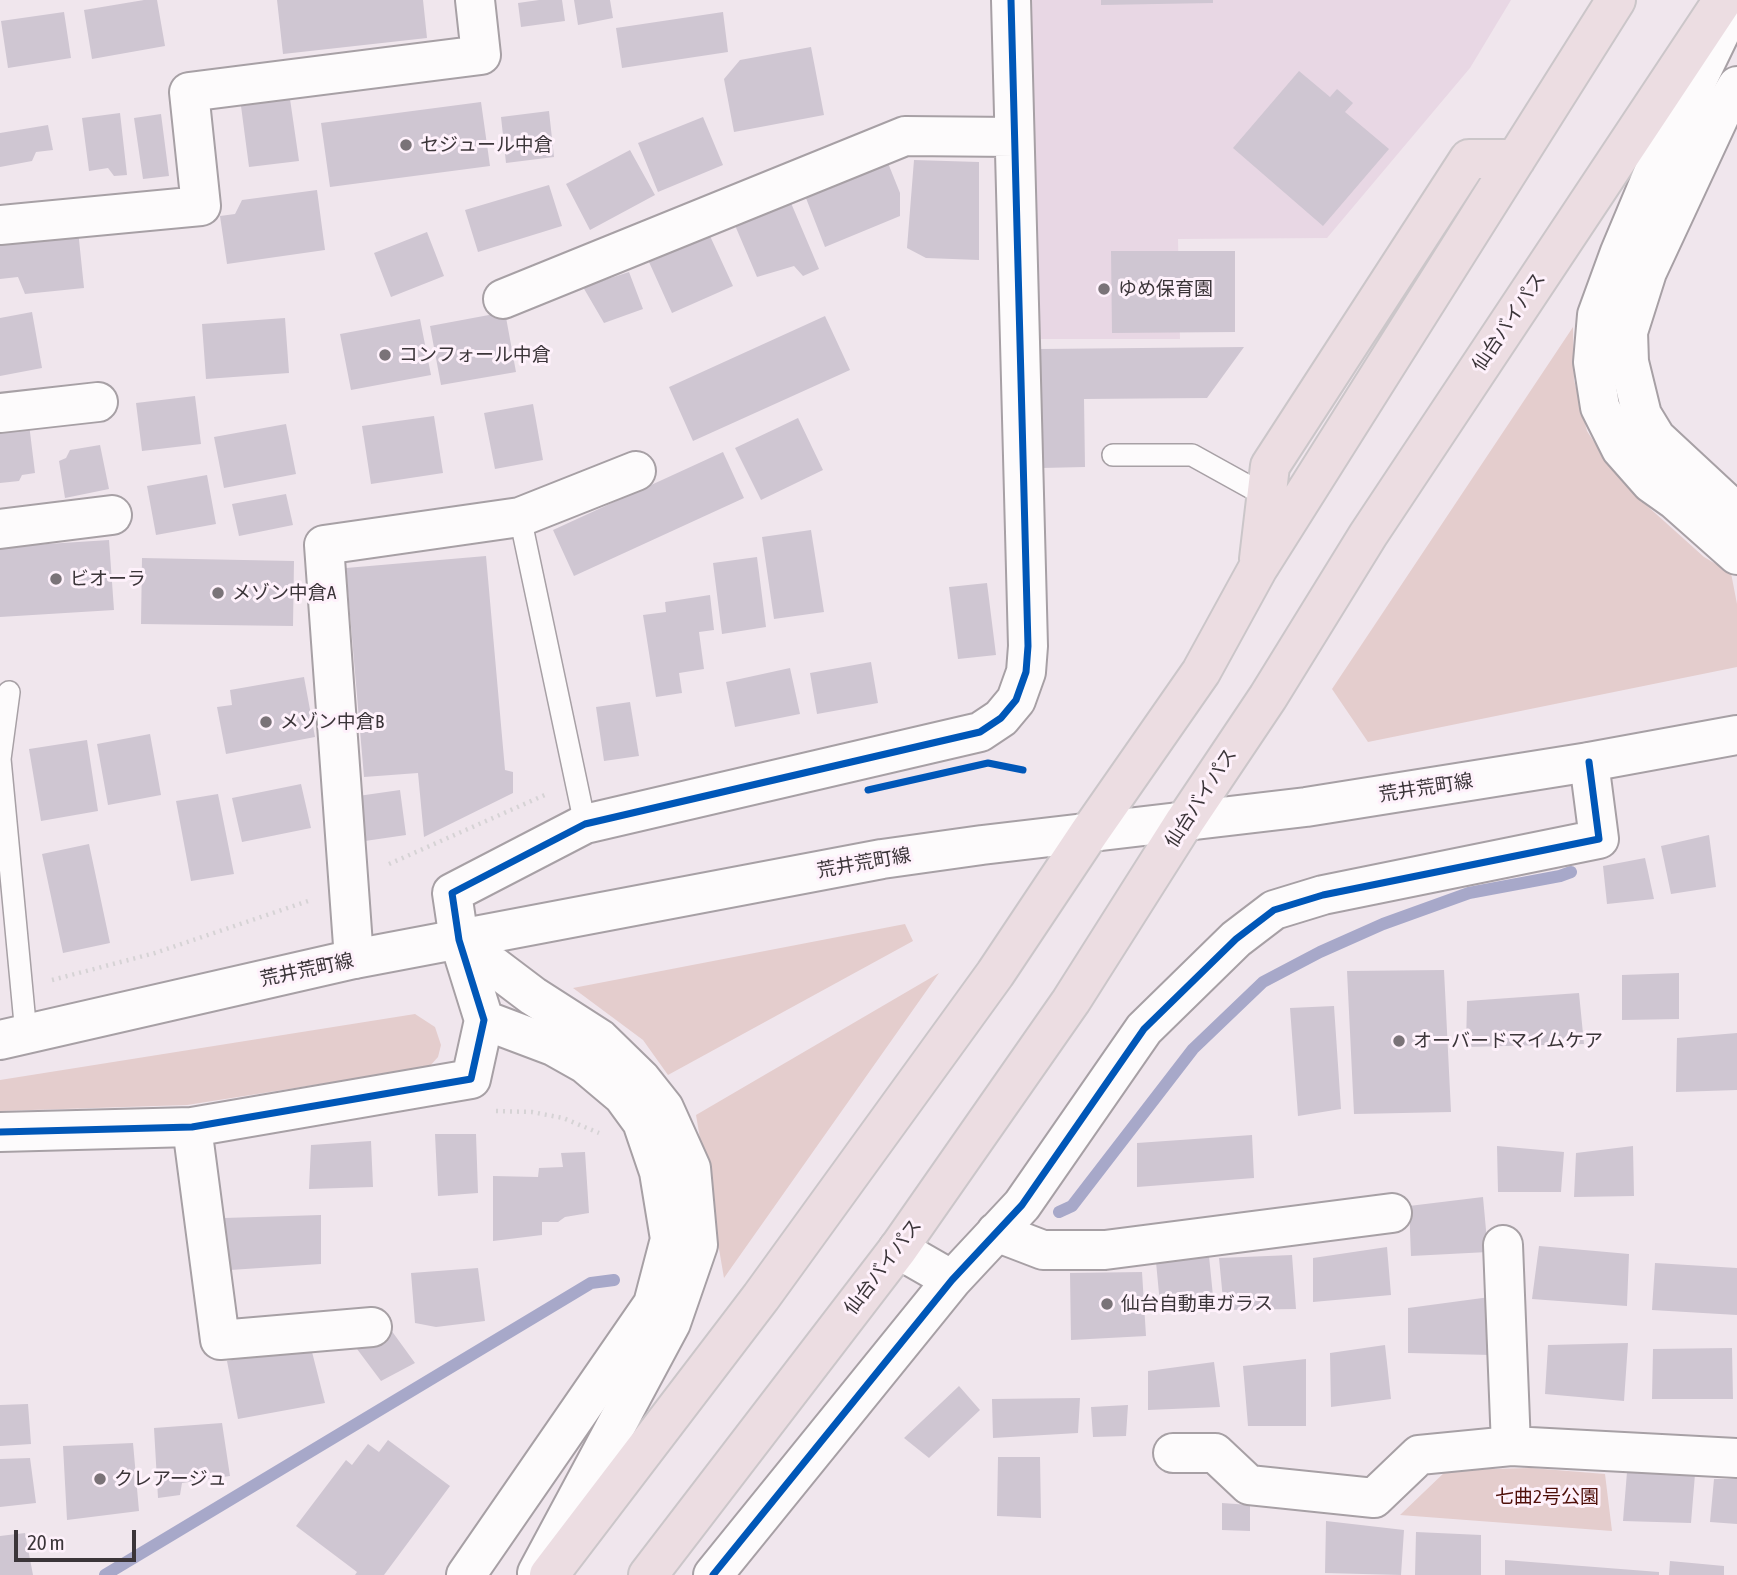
<!DOCTYPE html>
<html>
<head>
<meta charset="utf-8">
<style>
	body { margin:0 }
	#map { position:relative; width:1737px; height:1575px; overflow:hidden; background:#f0e6ed; font-family:"Asap Condensed",sans-serif }
	canvas { display:block }
	.scale { position:absolute; left:14px; top:1530px; width:122px; height:32px; box-sizing:border-box; border:4px solid #3b3539; border-top:0; padding-left:9px; font-size:21px; line-height:24px; white-space:nowrap; color:#3b3539; -webkit-text-stroke:5px #fef1fb; paint-order:stroke }
</style>
</head>
<body>
<div id="map">
<canvas width="1737" height="1575"></canvas>
<div class="scale">20 m</div>
</div>
<script>
const c = document.querySelector('canvas').getContext('2d');
c.lineJoin = 'round';
function paint(path, color) { c.fillStyle = color; c.fill(path, 'evenodd'); }
const toPath = rows => new Path2D(rows.map(r => 'M' + r).join(''));
function trace(path, color, width, dash) { c.strokeStyle = color; c.lineWidth = width; c.lineCap = dash ? 'butt' : 'round'; c.setLineDash(dash || []); c.stroke(path); }
function write(font, color, halo, rows, align = 'center') {
  c.font = font + ' "Asap Condensed","Noto Sans JP",sans-serif'; c.lineWidth = 6; c.setLineDash([]); c.textBaseline = 'middle'; c.strokeStyle = halo; c.fillStyle = color; for (const [text, x, y, turn = 0] of rows) {
    c.save(); c.translate(x, y); c.rotate((+turn || 0) * Math.PI / 180); c.textAlign = isNaN(turn) ? turn : align; if (halo) c.strokeText(text, 0, 0); c.fillText(text, 0, 0); c.restore();
  }
}
paint(toPath([
	[1025,0,1511,0,1470,68,1327,238,1178,239,1180,339,1030,339]
]), '#e8d7e4');
paint(toPath([
	[1573,327,1574,380,1587,431,1610,467,1645,504,1704,557,1731,573,1737,604,1737,667,1368,742,1332,689],
	[905,924,913,941,668,1075,643,1040,573,988],
	[939,973,724,1278,696,1115],
	[415,1014,435,1027,441,1045,438,1057,429,1067,187,1105,0,1111,0,1080],
	[1531,1468,1605,1474,1612,1531,1400,1515,1447,1470]
]), '#e4cdcd');
trace(toPath([
	[1059,1212,1072,1206,1193,1049,1263,982,1320,952,1383,924,1469,893,1560,876,1571,872],
	[105,1575,591,1283,614,1280]
]), '#a7a8c9', 12);
paint(toPath([
	[144,0,157,0,165,46,92,59,84,10],
	[277,0,423,0,427,38,283,54],
	[539,0,562,0,565,21,521,27,518,3],
	[574,0,610,0,613,18,578,25],
	[1101,0,1213,0,1213,3,1101,5],
	[64,12,71,58,8,68,1,21],
	[723,12,728,52,622,68,616,28],
	[811,47,824,115,734,132,724,79,740,60],
	[1299,71,1330,97,1337,89,1353,103,1345,112,1389,149,1323,226,1233,148],
	[290,99,299,161,249,167,241,106],
	[481,102,490,166,330,187,321,123],
	[549,111,554,157,506,163,501,117],
	[120,113,127,175,114,176,108,168,89,171,82,118],
	[161,114,169,176,143,179,134,118],
	[703,117,723,165,658,192,638,143],
	[48,125,53,150,36,152,32,161,0,167,0,133],
	[630,150,655,195,590,230,566,184],
	[914,160,979,162,979,260,926,258,907,248],
	[888,163,900,193,900,216,825,247,804,193],
	[549,185,562,226,478,252,465,210],
	[317,190,325,250,227,264,220,216,235,214,242,200],
	[791,203,819,269,803,276,794,266,757,277,734,223],
	[78,230,84,288,25,294,18,277,0,279,0,238],
	[427,232,444,276,391,297,374,253],
	[710,236,733,286,672,313,649,262],
	[1111,251,1235,251,1235,332,1112,333],
	[629,272,643,309,604,323,583,287],
	[32,312,42,368,0,376,0,318],
	[505,312,516,372,441,385,430,326],
	[825,316,850,370,693,441,669,387],
	[285,318,289,373,206,379,202,324],
	[420,319,431,375,351,390,340,334],
	[1244,347,1207,398,1084,399,1085,467,1041,468,1040,349],
	[195,396,201,444,142,451,136,403],
	[533,404,543,460,495,469,484,413],
	[434,416,443,473,371,484,362,426],
	[798,418,823,470,761,500,735,448],
	[29,424,35,473,22,475,19,481,0,483,0,428],
	[286,424,296,474,224,488,214,437],
	[100,445,109,489,65,498,59,461,66,458,70,450],
	[723,452,744,498,574,576,553,530],
	[207,475,216,524,156,535,147,486],
	[286,494,293,525,239,536,232,504],
	[811,530,824,612,774,619,762,537],
	[109,540,114,610,0,617,0,547],
	[486,556,505,770,513,772,513,793,424,837,418,773,364,777,346,568],
	[757,557,766,627,722,634,713,563],
	[142,558,294,561,293,626,141,624],
	[987,583,996,655,958,659,949,587],
	[710,595,714,630,699,632,704,669,679,673,682,693,656,697,643,615,666,612,665,602],
	[871,662,878,703,817,714,810,673],
	[790,668,800,714,735,727,726,682],
	[304,677,315,737,226,754,217,707,232,705,230,690],
	[630,702,639,756,604,761,596,707],
	[150,734,161,795,108,805,97,744],
	[87,740,98,811,41,821,29,749],
	[301,784,311,828,242,842,232,798],
	[400,790,406,835,365,841,358,796],
	[218,794,234,874,191,881,176,801],
	[1709,835,1716,887,1671,894,1661,846],
	[89,844,110,943,63,953,42,854],
	[1645,858,1654,899,1607,904,1603,866],
	[1444,970,1451,1112,1354,1114,1347,971],
	[1679,973,1679,1019,1622,1020,1622,975],
	[1579,993,1584,1044,1466,1047,1467,1001],
	[1334,1006,1341,1109,1298,1116,1290,1008],
	[1737,1033,1737,1090,1676,1092,1677,1038],
	[435,1134,476,1134,478,1193,438,1196],
	[1252,1135,1254,1178,1137,1187,1137,1143],
	[371,1141,373,1187,309,1189,311,1145],
	[1497,1146,1564,1152,1561,1192,1498,1192],
	[1633,1146,1634,1196,1574,1197,1576,1153],
	[585,1152,589,1213,565,1217,558,1222,542,1222,542,1235,493,1241,493,1176,538,1177,539,1168,563,1167,561,1153],
	[1483,1197,1488,1252,1411,1256,1409,1206],
	[321,1215,321,1264,230,1270,224,1218],
	[1539,1246,1629,1254,1627,1306,1532,1299],
	[1387,1247,1391,1295,1313,1302,1313,1258],
	[1292,1255,1296,1309,1224,1310,1219,1258],
	[1209,1256,1214,1306,1160,1304,1156,1262],
	[1655,1263,1737,1268,1737,1315,1652,1310],
	[478,1268,485,1321,436,1327,415,1323,411,1273],
	[1142,1272,1146,1336,1071,1340,1070,1273],
	[1490,1297,1491,1355,1408,1353,1408,1308],
	[391,1330,415,1363,381,1381,357,1349],
	[1628,1343,1624,1401,1545,1394,1548,1345],
	[310,1344,325,1403,238,1419,227,1361],
	[1385,1345,1391,1399,1331,1407,1330,1353],
	[1732,1348,1733,1399,1652,1399,1653,1349],
	[1306,1359,1306,1426,1248,1426,1243,1366],
	[1214,1362,1220,1407,1148,1410,1148,1371],
	[959,1386,980,1410,929,1458,904,1438],
	[1080,1398,1078,1433,993,1438,992,1399],
	[28,1404,31,1444,0,1446,0,1405],
	[1128,1405,1126,1436,1093,1437,1091,1407],
	[222,1423,230,1476,182,1483,180,1495,158,1498,154,1428],
	[388,1440,450,1486,384,1575,355,1575,357,1572,296,1526,346,1460,352,1465,368,1444,379,1452],
	[133,1443,139,1511,67,1520,63,1446],
	[998,1457,1040,1457,1041,1518,997,1516],
	[30,1458,36,1503,0,1507,0,1459],
	[1627,1472,1695,1474,1691,1523,1623,1521],
	[1714,1479,1737,1479,1737,1524,1710,1522],
	[1222,1503,1250,1505,1250,1531,1222,1530],
	[1326,1521,1404,1530,1401,1575,1325,1573],
	[1416,1532,1481,1535,1481,1575,1415,1575],
	[25,1533,33,1575,0,1575,0,1536],
	[1505,1560,1659,1572,1659,1575,1505,1575],
	[1670,1561,1724,1566,1724,1575,1669,1575]
]), '#cfc6d2');
const lane = toPath([
	[1113,455,1192,455,1266,496],
	[520,517,585,824],
	[9,692,0,759,26,1034]
]);
const street = toPath([
	[1737,86,1722,111,1647,272,1628,332,1629,362,1642,415,1656,438,1727,504,1737,529],
	[0,225,201,206,189,92,481,55,475,0],
	[503,299,905,136,1014,137],
	[0,413,98,402],
	[0,529,112,515],
	[354,959,324,545,520,517,636,471],
	[192,1127,220,1340,372,1327],
	[0,1132,192,1127,471,1079,484,1020,459,940,452,893,585,824,980,732,1001,718,1016,700,1026,672,1028,646,1011,0],
	[996,1232,1043,1250,1105,1250,1392,1213],
	[1503,1245,1511,1446],
	[898,1249,952,1280],
	[1173,1453,1215,1453,1249,1485,1374,1498,1419,1455,1511,1446,1737,1458],
	[466,1575,653,1304,670,1239,659,1172,642,1122,623,1096,585,1064,553,1046,484,1020],
	[713,1575,952,1280,1022,1205,1144,1029,1236,939,1274,910,1323,895,1599,839,1589,762]
]);
const secondary = toPath([
	[1732,8,1659,159,1620,252,1597,315,1593,362,1600,407,1621,449,1651,483,1675,500,1737,555],
	[459,940,533,996,600,1039,641,1079,664,1108,691,1168,698,1245,671,1323,537,1573],
	[0,1040,354,959,882,859,982,845,1306,807,1589,762,1737,735]
]);
const highway = toPath([
	[1259,559,1270,466,1469,159,1516,159],
	[549,1575,761,1297,995,974,1089,833,1201,672,1258,568,1616,0],
	[648,1575,898,1249,1071,1001,1185,821,1268,697,1368,535,1723,0]
]);
trace(lane, '#a7a0a5', 24);
trace(street, '#a7a0a5', 42);
trace(secondary, '#a7a0a5', 42);
trace(highway, '#cbc6c9', 42);
trace(toPath([
	[1004,766,1023,770],
	[389,864,547,794],
	[52,980,155,953,311,900],
	[496,1111,532,1112,563,1118,599,1133]
]), '#d6d3d5', 4.5, [2, 5]);
trace(lane, '#fdfbfc', 21);
trace(street, '#fdfbfc', 38);
trace(secondary, '#fdfbfc', 38);
trace(highway, '#ecdde2', 38);
trace(toPath([
	[868,790,988,763,1023,770],
	[0,1132,192,1127,471,1079,484,1020,459,940,452,893,585,824,980,732,1001,718,1016,700,1026,672,1028,646,1011,0],
	[713,1575,952,1280,1022,1205,1144,1029,1236,939,1274,910,1323,895,1599,839,1589,762]
]), '#0057b8', 7);
for (const [x, y, r, color] of [
	[406,145,7,"#7a7378"],
	[1104,289,7,"#7a7378"],
	[385,355,7,"#7a7378"],
	[56,579,7,"#7a7378"],
	[218,593,7,"#7a7378"],
	[266,722,7,"#7a7378"],
	[1399,1041,7,"#7a7378"],
	[1107,1304,7,"#7a7378"],
	[100,1479,7,"#7a7378"]
]) { const dot = new Path2D(); dot.arc(x, y, r, 0, 2 * Math.PI); c.fillStyle = color; c.fill(dot); trace(dot, '#fef1fb', 2.5); }
write('19px', '#3b3539', '#fef1fb', [
	["セジュール中倉",420,145],
	["ゆめ保育園",1118,289],
	["コンフォール中倉",399,355],
	["ビオーラ",70,579],
	["メゾン中倉A",232,593],
	["メゾン中倉B",280,722],
	["オーバードマイムケア",1413,1041],
	["仙台自動車ガラス",1121,1304],
	["クレアージュ",114,1479]
], 'left');
write('19px', '#3b3539', '#fef1fb', [
	["仙台バイパス",1509,322,-56],
	["荒井荒町線",1426,788,-9],
	["仙台バイパス",1201,798,-57],
	["荒井荒町線",864,863,-10],
	["荒井荒町線",307,970,-12],
	["仙台バイパス",883,1267,-53]
]);
write('19px', '#4f0f09', '#fef1fb', [
	["七曲2号公園",1547,1497]
]);
</script>
</body>
</html>
